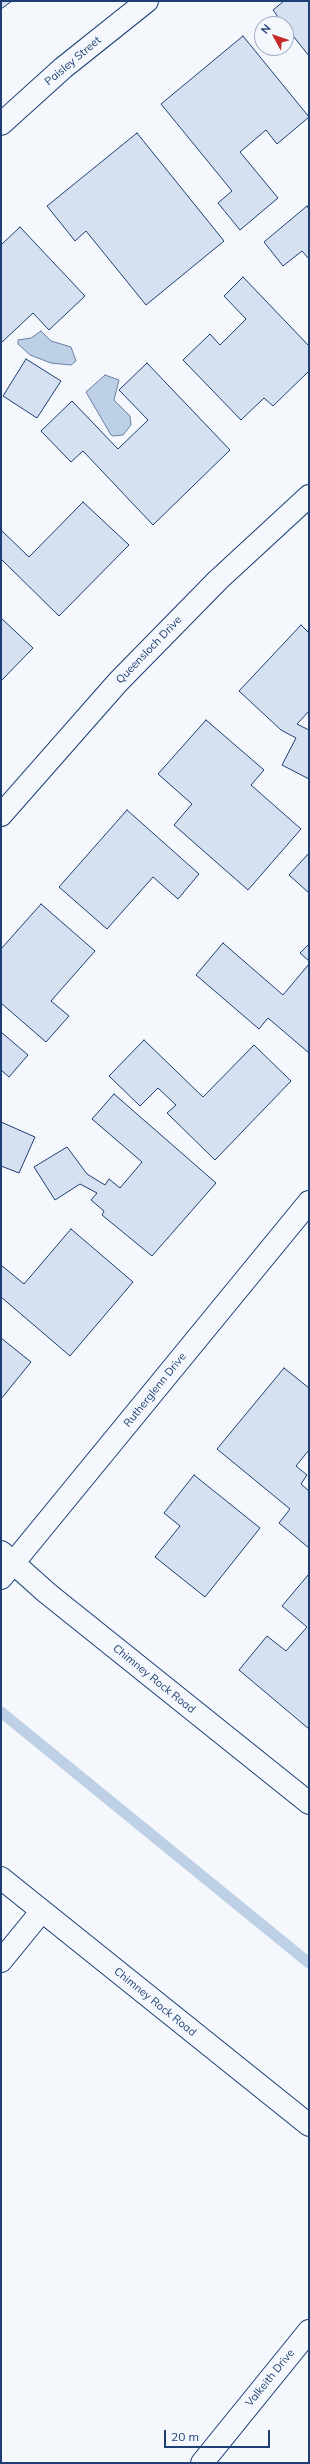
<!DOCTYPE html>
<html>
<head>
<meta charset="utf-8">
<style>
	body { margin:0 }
	#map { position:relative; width:310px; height:2464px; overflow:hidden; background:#f4f7fb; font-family:Mulish,sans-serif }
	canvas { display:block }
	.frame { position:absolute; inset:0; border:2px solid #1d3f73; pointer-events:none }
	.north { position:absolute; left:254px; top:16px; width:40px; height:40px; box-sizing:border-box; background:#f4f7fb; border:1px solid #9eadc5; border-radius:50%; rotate:310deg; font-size:11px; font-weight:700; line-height:16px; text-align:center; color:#1d3f73 }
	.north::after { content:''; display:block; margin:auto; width:14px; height:18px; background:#c62828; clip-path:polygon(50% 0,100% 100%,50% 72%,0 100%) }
	.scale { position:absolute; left:164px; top:2430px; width:106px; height:18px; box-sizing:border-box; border:2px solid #1d3f73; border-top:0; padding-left:5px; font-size:12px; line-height:14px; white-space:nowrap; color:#1d3f73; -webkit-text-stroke:3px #f4f7fb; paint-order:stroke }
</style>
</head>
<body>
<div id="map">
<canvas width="310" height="2464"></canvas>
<div class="frame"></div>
<div class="north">N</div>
<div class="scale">20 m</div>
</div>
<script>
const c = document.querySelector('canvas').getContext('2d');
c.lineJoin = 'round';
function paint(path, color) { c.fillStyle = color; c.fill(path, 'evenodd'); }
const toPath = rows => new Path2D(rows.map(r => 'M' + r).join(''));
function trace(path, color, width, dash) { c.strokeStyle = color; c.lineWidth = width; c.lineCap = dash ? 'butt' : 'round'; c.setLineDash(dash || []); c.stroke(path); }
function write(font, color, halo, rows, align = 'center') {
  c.font = font + ' Mulish,sans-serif'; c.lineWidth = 3; c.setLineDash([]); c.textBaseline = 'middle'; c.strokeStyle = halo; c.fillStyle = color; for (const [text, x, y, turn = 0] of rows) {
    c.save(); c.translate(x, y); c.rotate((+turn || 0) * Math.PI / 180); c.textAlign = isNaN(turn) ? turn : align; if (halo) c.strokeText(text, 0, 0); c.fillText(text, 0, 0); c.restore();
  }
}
const water = toPath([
	[41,331,51,341,71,347,76,361,71,365,51,363,30,355,18,344,18,340,31,338,41,331],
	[105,375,119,380,114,400,130,416,131,425,123,435,113,436,111,435,86,392,105,375]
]);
paint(water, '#bed0e5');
trace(water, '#687fa3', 1);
trace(toPath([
	[1,1712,309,1963]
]), '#bed0e5', 11);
const building = toPath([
	[1,1,12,1,1,9,1,1],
	[284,1,309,1,309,56,286,27,286,24,283,24,273,10,284,1],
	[243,36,309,117,277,144,266,130,240,152,278,198,240,230,218,203,232,191,161,104,243,36],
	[137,133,224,241,146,305,86,231,75,241,47,206,137,133],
	[307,206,309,209,309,259,302,251,283,266,264,242,307,206],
	[20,227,85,296,49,330,33,313,1,343,1,245,20,227],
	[243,277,309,346,309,371,273,406,264,398,241,420,183,360,210,334,220,345,246,319,224,296,243,277],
	[26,359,61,381,37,418,3,396,26,359],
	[147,363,230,450,153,525,83,451,71,462,41,431,72,401,118,449,148,420,119,390,147,363],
	[83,502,129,545,59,616,1,559,1,530,29,557,83,502],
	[1,618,33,648,1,681,1,618],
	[301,625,309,633,309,711,297,724,309,730,309,779,282,765,296,738,281,730,239,691,301,625],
	[206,720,264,770,251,785,301,829,248,890,174,825,192,804,158,774,206,720],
	[127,810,199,874,178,899,153,877,107,929,59,887,127,810],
	[309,853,309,893,289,875,309,853],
	[41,904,95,951,51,1001,69,1016,46,1042,1,1003,1,949,41,904],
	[223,943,283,995,309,964,309,1053,268,1018,259,1029,196,975,223,943],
	[309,944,309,961,300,953,309,944],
	[1,1032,28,1055,9,1077,1,1070,1,1032],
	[144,1040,203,1097,254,1045,291,1081,215,1160,167,1113,176,1105,158,1088,140,1106,109,1076,144,1040],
	[114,1094,216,1183,152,1256,102,1215,104,1211,91,1200,97,1193,80,1184,55,1200,34,1167,67,1147,87,1174,105,1185,109,1179,120,1188,142,1162,92,1119,114,1094],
	[1,1122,35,1137,19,1173,1,1166,1,1122],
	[71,1229,133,1282,70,1356,1,1297,1,1265,24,1284,71,1229],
	[1,1338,31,1362,1,1399,1,1338],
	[284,1368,309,1388,309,1450,296,1466,307,1475,301,1484,309,1491,309,1548,279,1523,290,1509,217,1449,284,1368],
	[194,1475,260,1528,205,1597,155,1557,180,1526,164,1513,194,1475],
	[309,1574,309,1729,239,1670,267,1636,286,1651,307,1627,282,1606,309,1574]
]);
paint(building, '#d5e0f0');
trace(building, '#1d3f73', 1);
const street = toPath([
	[1,124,63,68,147,1],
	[1,815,118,682,218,580,309,496],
	[1,1961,41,1912],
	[202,2463,309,2331]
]);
const secondary = toPath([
	[1,1552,47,1593,309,1803],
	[1,1578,309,1202],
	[1,1878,309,2125]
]);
trace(street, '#1d3f73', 24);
trace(secondary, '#1d3f73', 24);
trace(street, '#f4f7fb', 22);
trace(secondary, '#f4f7fb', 22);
write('11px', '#1d3f73', '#f4f7fb', [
	["Paisley Street",73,61,-40],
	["Queensloch Drive",149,650,-46],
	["Rutherglenn Drive",155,1390,-51],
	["Chimney Rock Road",154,1679,39],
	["Chimney Rock Road",155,2002,39],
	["Valkeith Drive",270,2378,-51]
]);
</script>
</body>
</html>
